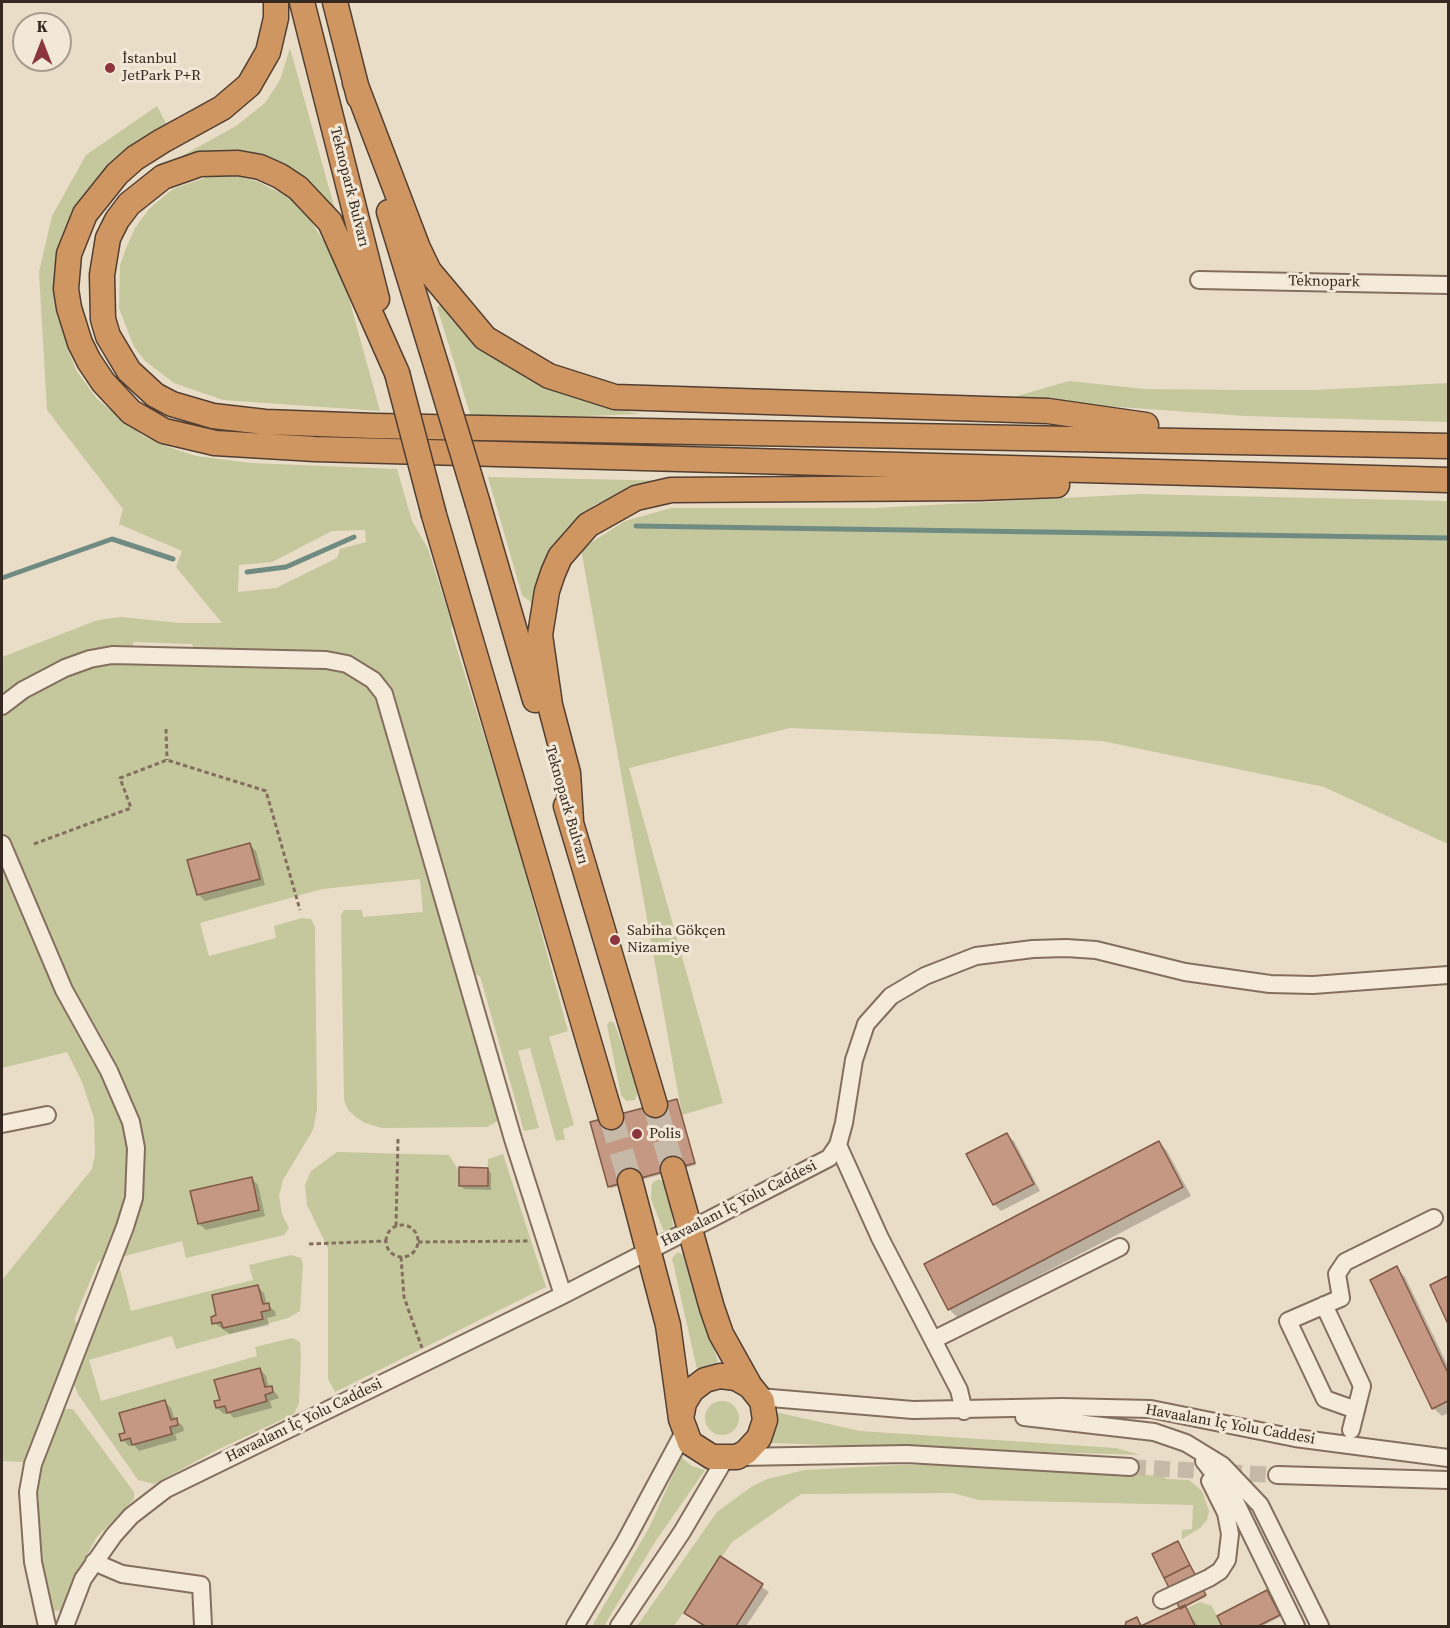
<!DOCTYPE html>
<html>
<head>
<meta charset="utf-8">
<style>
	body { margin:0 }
	#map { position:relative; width:1450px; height:1628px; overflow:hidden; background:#eaddc8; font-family:"Source Serif 4",serif }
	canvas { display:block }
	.frame { position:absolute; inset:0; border:3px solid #362921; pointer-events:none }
	.north { position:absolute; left:12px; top:12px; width:60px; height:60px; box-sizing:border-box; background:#f2e8d7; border:2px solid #a79c8e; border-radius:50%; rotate:0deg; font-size:16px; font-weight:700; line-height:24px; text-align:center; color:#362921 }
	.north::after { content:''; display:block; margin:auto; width:21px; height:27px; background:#8c353d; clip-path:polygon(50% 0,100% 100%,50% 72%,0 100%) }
</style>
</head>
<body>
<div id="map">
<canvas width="1450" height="1628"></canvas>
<div class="frame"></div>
<div class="north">K</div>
</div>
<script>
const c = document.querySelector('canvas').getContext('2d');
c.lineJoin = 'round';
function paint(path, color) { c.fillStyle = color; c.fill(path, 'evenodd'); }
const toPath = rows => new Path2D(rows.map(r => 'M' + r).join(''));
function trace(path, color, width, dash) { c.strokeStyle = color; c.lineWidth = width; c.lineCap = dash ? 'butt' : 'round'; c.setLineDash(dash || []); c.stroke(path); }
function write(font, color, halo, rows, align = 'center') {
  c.font = font + ' "Source Serif 4",serif'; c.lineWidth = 6; c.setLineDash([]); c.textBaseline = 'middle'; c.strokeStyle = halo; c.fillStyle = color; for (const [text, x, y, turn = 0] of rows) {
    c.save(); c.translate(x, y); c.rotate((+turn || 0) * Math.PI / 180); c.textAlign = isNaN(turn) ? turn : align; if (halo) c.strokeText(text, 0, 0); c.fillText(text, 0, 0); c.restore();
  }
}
paint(toPath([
	[290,48,336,213,308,187,171,162,236,126,265,103,280,80],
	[157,106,167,125,121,155,99,176,79,207,57,285,61,326,69,352,76,370,97,399,142,435,163,445,196,456,251,463,397,469,412,521,428,549,452,624,451,630,513,828,568,1031,549,1037,574,1125,563,1129,565,1139,556,1141,530,1048,518,1051,539,1128,524,1131,480,976,469,973,367,667,195,651,192,644,134,642,130,651,2,699,2,657,98,620,121,617,180,623,222,623,176,567,182,551,119,524,123,509,47,410,39,272,52,216,86,155],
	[365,530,366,542,340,549,337,558,276,588,238,592,239,565,272,562,332,531],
	[210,176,235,176,256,181,291,198,304,210,336,261,347,291,380,411,223,400,174,383,145,361,134,347,119,308,120,265,126,248,135,228,149,209,173,189],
	[445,303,476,346,525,375,568,396,639,414,472,420,437,307],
	[1069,381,1144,389,1246,390,1314,390,1448,383,1448,422,1246,416,1007,399],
	[488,477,679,481,631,490,594,505,557,541,534,605,522,595],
	[1139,494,1448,501,1448,844,1324,787,1102,741,790,728,629,768,723,1103,682,1115,581,549,625,521,671,508,875,508],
	[107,660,333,666,360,677,379,699,500,1120,487,1127,382,1128,365,1123,357,1118,348,1110,344,1100,341,915,344,910,362,910,363,917,423,912,420,879,322,889,200,923,209,956,276,938,274,926,302,918,311,919,315,927,317,1110,313,1130,283,1180,279,1196,282,1214,289,1228,284,1235,186,1258,182,1241,117,1258,131,1311,253,1280,249,1265,291,1255,301,1258,303,1264,300,1311,288,1318,176,1349,172,1336,89,1360,101,1401,257,1356,255,1347,292,1338,300,1342,301,1355,299,1403,294,1414,217,1450,154,1484,138,1480,78,1394,73,1382,141,1149,18,875,2,830,2,710,49,681],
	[2,860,105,1074,125,1124,131,1149,130,1197,108,1257,98,1262,74,1320,80,1326,27,1462,2,1461,2,1280,92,1169,95,1154,94,1118,82,1082,67,1052,2,1068],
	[610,1021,614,1023,639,1089,635,1100,626,1101,621,1095,607,1025],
	[337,1152,449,1155,459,1171,459,1187,487,1187,488,1159,503,1154,546,1287,335,1392,328,1379,328,1248,307,1205,305,1185,311,1171],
	[659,1179,665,1183,671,1206,673,1226,670,1231,663,1230,651,1199,652,1183],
	[678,1252,683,1255,718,1362,697,1369,672,1258],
	'705 1418a17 17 0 1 1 34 0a17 17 0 1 1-34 0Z',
	[63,1409,73,1409,134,1492,134,1499,96,1538,69,1589,63,1610,54,1611,51,1608,41,1561,37,1526,39,1497,34,1496,57,1413],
	[775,1412,860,1431,1116,1448,1140,1455,770,1443],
	[681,1457,692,1466,705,1470,655,1542,604,1626,592,1626,649,1528],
	[900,1465,957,1465,1162,1476,1167,1479,1189,1480,1202,1491,1209,1511,1207,1520,1200,1528,1182,1539,1182,1530,1192,1529,1193,1505,978,1500,953,1493,801,1494,732,1542,674,1626,637,1626,717,1512,751,1487,767,1479,805,1470],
	[1200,1602,1212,1606,1222,1626,1197,1626,1187,1608]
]), '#c5c79d');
paint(toPath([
	[250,845,256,851,265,885,205,901,198,894],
	[677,1100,696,1165,611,1188,609,1186],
	[1007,1135,1014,1141,1040,1191,1001,1211,994,1204,968,1155],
	[1159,1142,1167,1151,1191,1196,958,1318,949,1309],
	[487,1169,491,1173,491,1190,464,1189,460,1185],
	[251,1178,258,1185,265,1216,206,1230,199,1224],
	[1396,1268,1405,1277,1448,1366,1448,1413,1442,1416,1433,1408],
	[1448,1277,1448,1320,1432,1285],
	[258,1287,264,1293,267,1305,275,1311,276,1316,267,1318,269,1325,230,1334,214,1323],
	[260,1369,266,1376,269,1388,277,1394,279,1398,270,1401,272,1408,234,1418,229,1413,224,1414,217,1408,222,1401],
	[165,1402,171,1408,175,1420,183,1426,184,1431,175,1434,177,1440,139,1451,134,1445,129,1446,123,1440,127,1434],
	[1179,1544,1206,1597,1185,1607,1198,1626,1128,1626,1128,1623,1136,1619,1144,1626,1181,1608],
	[720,1558,769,1592,746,1626,704,1626,686,1613],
	[1268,1594,1280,1617,1262,1626,1224,1626,1219,1617]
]), '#0003');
trace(toPath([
	[636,526,1448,538],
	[247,572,286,567,354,537],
	[2,578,112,539,173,559]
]), '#708c82', 5);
const building = toPath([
	[250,843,260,879,197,895,187,860,250,843],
	[677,1099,695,1163,608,1187,590,1122,677,1099],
	[1007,1133,1034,1184,993,1205,966,1154,1007,1133],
	[1159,1141,1183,1187,948,1310,924,1264,1159,1141],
	[459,1167,488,1168,488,1186,459,1186,459,1167],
	[252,1177,259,1210,198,1224,190,1191,252,1177],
	[1397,1266,1448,1373,1448,1401,1432,1409,1370,1280,1397,1266],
	[1448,1276,1448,1324,1430,1285,1448,1276],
	[258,1285,263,1304,269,1303,270,1310,261,1312,263,1319,223,1328,221,1322,212,1324,211,1317,216,1315,212,1295,258,1285],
	[260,1368,265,1387,272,1386,273,1392,265,1395,267,1401,227,1413,225,1406,216,1408,214,1401,220,1400,214,1380,260,1368],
	[165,1400,171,1420,177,1418,178,1425,170,1427,172,1434,132,1445,130,1438,121,1441,119,1434,125,1433,119,1413,165,1400],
	[1178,1541,1190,1565,1164,1578,1152,1554,1178,1541],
	[720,1556,763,1584,736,1626,705,1626,684,1613,720,1556],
	[1190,1565,1206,1595,1180,1609,1164,1578,1190,1565],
	[1267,1590,1280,1615,1258,1626,1222,1626,1217,1616,1267,1590],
	[1185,1605,1195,1626,1125,1626,1126,1622,1137,1617,1141,1626,1185,1605]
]);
paint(building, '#c49882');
trace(building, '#805947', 1.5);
trace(toPath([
	[1130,1467,1277,1475]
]), '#c6b9a7', 16, [16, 8]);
trace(toPath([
	[655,1105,673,1169],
	[611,1117,630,1181]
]), '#c6b9a7', 24, [24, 12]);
const minor = toPath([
	[1199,280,1448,285],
	[2,706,23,690,65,668,90,659,112,655,326,660,347,664,373,680,384,694,513,1139,563,1295],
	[2,844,64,990,109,1071,131,1122,136,1148,134,1198,125,1227,33,1464,28,1492,33,1562,47,1626],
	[2,1124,47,1115],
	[838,1145,880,1238,959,1390,964,1411],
	[1324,1305,1362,1386,1351,1430],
	[933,1340,1120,1247],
	[759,1397,913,1410,1062,1407,1151,1409,1295,1438,1448,1458],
	[1356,1410,1325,1399,1288,1321,1341,1298,1337,1274,1345,1262,1434,1218],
	[1024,1417,1154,1432,1186,1443,1222,1465,1260,1505,1320,1626],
	[738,1457,907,1454,1130,1467],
	[1204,1461,1234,1499,1296,1626],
	[1277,1475,1448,1480],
	[94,1562,122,1574,201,1585,203,1626],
	[1162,1600,1209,1578,1220,1571,1227,1560,1230,1534,1226,1513,1210,1481],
	[65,1626,83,1579,114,1535,131,1516,166,1489,563,1295,829,1158,838,1145,844,1123,854,1060,866,1024,891,996,925,976,976,956,1033,949,1066,948,1096,950,1185,972,1270,984,1313,985,1448,975],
	[575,1626,625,1542,684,1432],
	[619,1626,682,1532,725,1459]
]);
const highway = toPath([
	[276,2,276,18,268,52,249,85,222,108,162,141,135,158,117,174,85,214,69,254,66,289,69,308,80,343,89,361,103,382,131,412,164,431,215,443,315,449,1448,480],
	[302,2,377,299],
	[335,2,359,97],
	[355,83,418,248,429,271,485,338,549,376,615,397,1048,411,1146,425],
	[389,212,437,368],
	[397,373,330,222,298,188,280,176,260,167,238,163,200,164,163,177,129,204,117,220,108,238,102,275,103,319,108,336,129,371,155,395,172,404,213,416,265,422,374,426,1448,446],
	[478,504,535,700],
	[434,515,611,1117],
	[566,806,655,1105],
	[571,821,568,773,550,705,540,635,547,591,553,573,560,557,588,525,636,498,671,490,979,488,1057,485],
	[673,1169,712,1308,721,1334,750,1386],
	[630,1181,668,1325,681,1419,690,1443,712,1457,737,1457,746,1452,759,1438,765,1420,762,1401,750,1386,736,1378,720,1376,705,1380,692,1390,684,1403,681,1419]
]);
trace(minor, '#846f5f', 20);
trace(highway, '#523f32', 27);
trace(toPath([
	[166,729,167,760],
	[34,844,131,808,120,778,167,760,266,791,300,910],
	'386 1241a16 16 0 1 1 32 0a16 16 0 1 1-32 0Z',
	[396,1226,398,1139],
	[418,1242,530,1241],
	[309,1244,386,1241],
	[401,1257,404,1297,422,1348]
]), '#846f5f', 3, [4.5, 3]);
trace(minor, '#f5ebda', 16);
trace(highway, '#cf9662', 24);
const highwayBridge = toPath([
	[437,368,478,504],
	[397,373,434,515]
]);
trace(highwayBridge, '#523f32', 27, []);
trace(highwayBridge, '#cf9662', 24);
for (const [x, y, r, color] of [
	[110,68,6,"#8c353d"],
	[615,940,6,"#8c353d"],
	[637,1134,6,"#8c353d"]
]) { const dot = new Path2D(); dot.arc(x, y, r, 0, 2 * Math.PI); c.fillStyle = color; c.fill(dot); trace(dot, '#f2e8d7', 2); }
write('15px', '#362921', '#f2e8d7', [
	["İstanbul",122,59],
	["JetPark P+R",122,76],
	["Sabiha Gökçen",627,931],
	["Nizamiye",627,948],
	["Polis",649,1134]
], 'left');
write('15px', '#362921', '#f2e8d7', [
	["Teknopark Bulvarı",349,187,76],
	["Teknopark",1324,282,1],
	["Teknopark Bulvarı",566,805,74],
	["Havaalanı İç Yolu Caddesi",739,1204,-27],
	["Havaalanı İç Yolu Caddesi",304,1421,-26],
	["Havaalanı İç Yolu Caddesi",1230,1425,10]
]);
</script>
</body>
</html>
